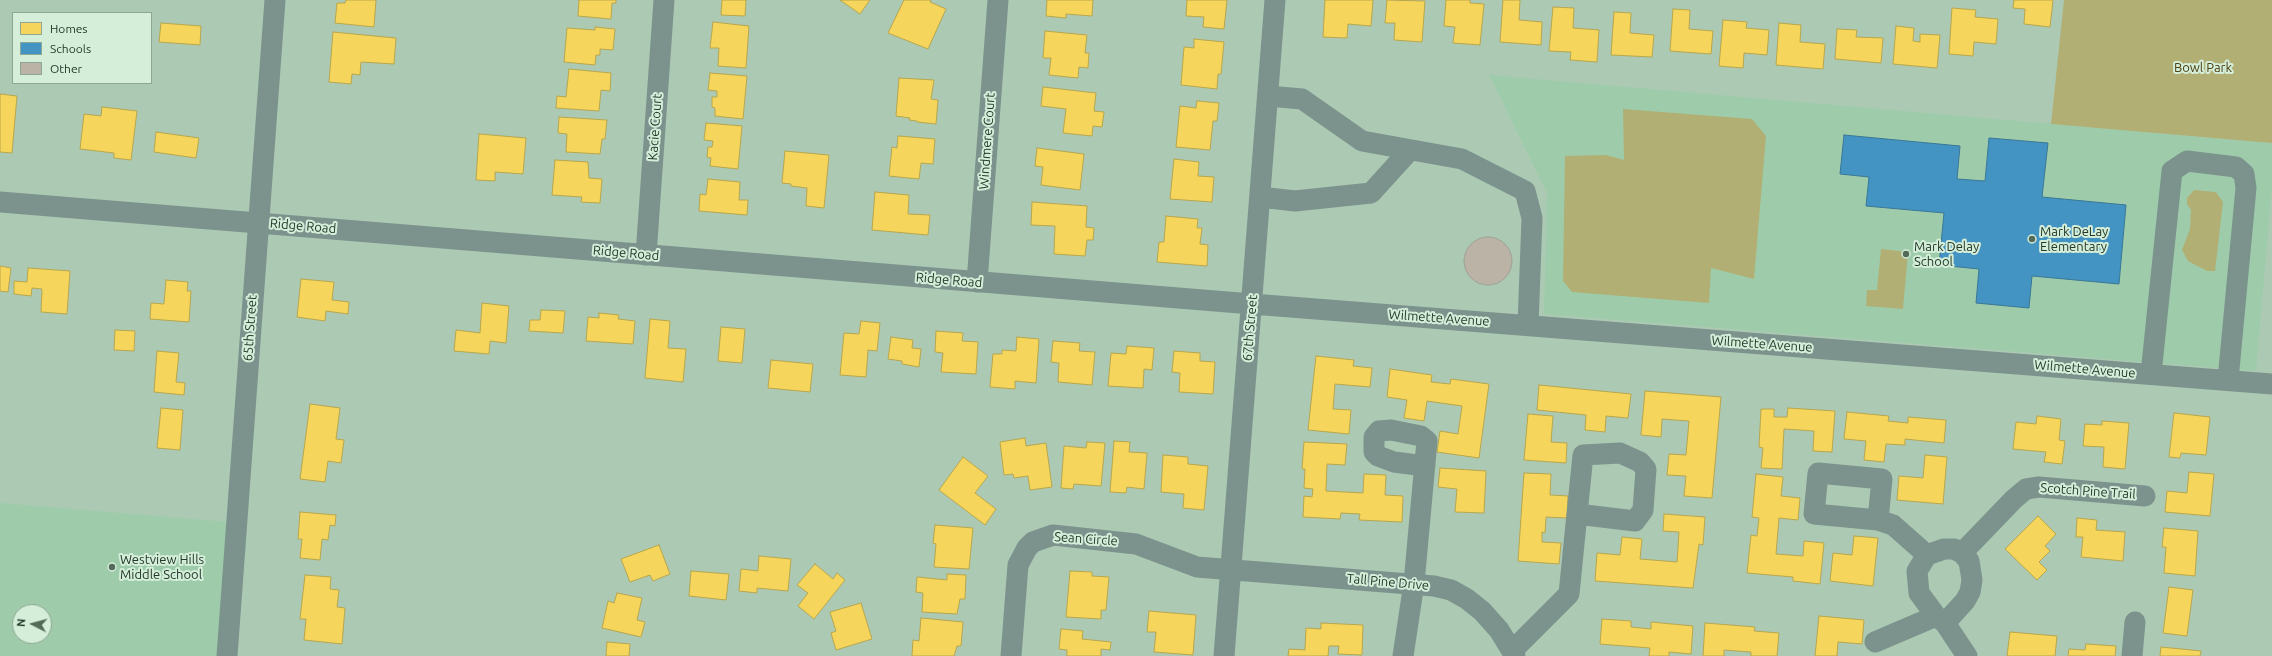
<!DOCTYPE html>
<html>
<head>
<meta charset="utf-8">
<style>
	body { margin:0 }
	#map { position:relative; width:2272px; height:656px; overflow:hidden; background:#acc9b4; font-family:Ubuntu,sans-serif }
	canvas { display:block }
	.legend { position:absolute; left:12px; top:12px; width:140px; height:72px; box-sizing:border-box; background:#d4eeda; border:1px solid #8ea694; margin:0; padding:5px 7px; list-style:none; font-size:12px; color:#24392a }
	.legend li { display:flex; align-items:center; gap:8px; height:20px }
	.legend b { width:20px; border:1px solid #8ea694 }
	.north { position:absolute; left:12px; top:604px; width:40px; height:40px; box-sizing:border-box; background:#d4eeda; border:1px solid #8ea694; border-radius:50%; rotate:276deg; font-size:11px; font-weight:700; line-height:16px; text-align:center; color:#24392a }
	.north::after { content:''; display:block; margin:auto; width:14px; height:18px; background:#546b5a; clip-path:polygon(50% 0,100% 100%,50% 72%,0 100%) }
</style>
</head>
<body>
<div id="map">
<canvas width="2272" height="656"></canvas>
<ul class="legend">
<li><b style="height:11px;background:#f6d55c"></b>Homes</li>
<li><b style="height:11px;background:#4393c3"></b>Schools</li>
<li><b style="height:11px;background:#bbb4a6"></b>Other</li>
</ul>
<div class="north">N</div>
</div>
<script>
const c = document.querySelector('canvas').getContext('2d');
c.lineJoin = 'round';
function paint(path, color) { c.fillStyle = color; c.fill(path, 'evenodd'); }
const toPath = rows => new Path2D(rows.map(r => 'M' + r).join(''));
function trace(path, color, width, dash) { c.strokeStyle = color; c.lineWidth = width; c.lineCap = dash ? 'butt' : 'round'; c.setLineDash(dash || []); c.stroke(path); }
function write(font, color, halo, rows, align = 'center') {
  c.font = font + ' Ubuntu,sans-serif'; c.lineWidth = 4; c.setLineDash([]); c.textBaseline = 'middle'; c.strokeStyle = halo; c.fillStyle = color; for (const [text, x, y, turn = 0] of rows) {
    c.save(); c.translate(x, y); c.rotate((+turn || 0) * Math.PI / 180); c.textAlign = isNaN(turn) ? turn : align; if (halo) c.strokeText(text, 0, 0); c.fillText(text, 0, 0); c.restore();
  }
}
paint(toPath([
	[1489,75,2272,143,2272,187,2256,371,1544,314,1547,193],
	[0,503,228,522,217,656,0,656],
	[20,612,44,612,44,636,20,636]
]), '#9eccab');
paint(toPath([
	[2064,0,2272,0,2272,143,2051,124],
	[1623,109,1752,119,1766,136,1754,279,1711,268,1709,303,1572,292,1563,281,1565,156,1606,155,1624,160],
	[2194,190,2216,192,2223,202,2215,271,2207,271,2188,261,2182,250,2190,229,2191,210,2187,204,2187,198],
	[1881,249,1908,252,1903,309,1866,306,1867,290,1877,290]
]), '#b1af73');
const homes = toPath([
	[346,0,376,0,374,27,335,23,337,3,345,3,346,0],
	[579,0,616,0,616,3,612,3,611,19,578,16,579,0],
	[722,0,746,0,745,16,721,15,722,0],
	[840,0,870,0,860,14,840,0],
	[904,0,931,0,930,2,946,9,928,49,888,33,904,0],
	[1047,0,1093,0,1092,16,1066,14,1066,18,1046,16,1047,0],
	[1187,0,1227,0,1224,29,1203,27,1204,17,1186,16,1187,0],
	[1325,0,1373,0,1371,26,1348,24,1347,38,1323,37,1325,0],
	[1387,0,1425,1,1422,42,1394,40,1395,23,1385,23,1387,0],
	[1446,0,1470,0,1470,3,1484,4,1480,45,1453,43,1455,27,1444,26,1446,0],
	[1503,0,1520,0,1519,20,1542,22,1541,45,1500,42,1503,0],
	[2014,0,2053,0,2050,27,2024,24,2025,9,2013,8,2014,0],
	[1553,7,1574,8,1573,28,1599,30,1597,62,1570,60,1571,52,1549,51,1553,7],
	[1952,8,1976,10,1975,17,1998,19,1996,44,1974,42,1973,56,1949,54,1952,8],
	[1673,9,1690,10,1689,29,1713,31,1711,54,1670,51,1673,9],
	[1614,12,1631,13,1630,33,1654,35,1652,57,1611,55,1614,12],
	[1723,20,1747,22,1746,28,1769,30,1767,55,1744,53,1743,68,1719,66,1723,20],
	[713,22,749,26,746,68,718,66,719,48,710,48,713,22],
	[161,23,201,26,200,45,159,42,161,23],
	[1779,23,1801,25,1800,42,1825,44,1823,69,1776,65,1779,23],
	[1896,26,1914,28,1913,41,1920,42,1920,34,1940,35,1937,68,1893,64,1896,26],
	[595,27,615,29,613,50,600,49,600,55,596,55,595,65,564,62,567,28,595,30,595,27],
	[1837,29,1857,30,1856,37,1883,38,1881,63,1835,59,1837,29],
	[1045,31,1087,35,1085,53,1089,53,1088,68,1079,67,1078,78,1049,75,1051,58,1043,58,1045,31],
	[333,32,396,38,394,64,361,62,360,75,352,74,351,84,329,82,333,32],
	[1194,39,1224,42,1221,74,1218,74,1217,89,1181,85,1184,47,1194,48,1194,39],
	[569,69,611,73,610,91,601,90,599,111,556,108,557,96,566,97,569,69],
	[710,73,747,76,743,119,715,116,715,108,712,107,712,97,717,97,717,91,708,90,710,73],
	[899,78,934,80,931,99,938,100,936,124,917,122,917,121,909,120,910,118,896,116,899,78],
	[1043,87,1096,93,1094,111,1104,112,1102,127,1093,126,1092,136,1063,133,1066,109,1041,106,1043,87],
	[0,94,17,96,12,153,0,152,0,94],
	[1197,101,1219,103,1217,121,1213,121,1210,150,1176,147,1180,106,1196,108,1197,101],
	[102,107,137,111,131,160,114,158,114,153,80,149,84,114,101,116,102,107],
	[559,117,607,120,605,139,602,139,600,154,566,152,567,134,558,133,559,117],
	[706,123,742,126,738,169,710,166,711,158,707,157,708,147,712,147,713,141,704,140,706,123],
	[156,132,199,138,196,158,154,152,156,132],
	[479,134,526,138,523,174,495,172,495,181,476,180,479,134],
	[898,136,935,139,933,164,921,163,919,179,889,176,892,147,897,148,898,136],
	[1037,148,1084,154,1080,190,1041,185,1043,167,1035,166,1037,148],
	[785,151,829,155,824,208,806,206,807,188,791,186,791,184,782,183,785,151],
	[1174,159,1199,162,1198,176,1214,177,1212,202,1170,199,1174,159],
	[555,160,588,162,589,178,602,179,600,203,581,202,582,197,552,195,555,160],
	[708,179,740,182,739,200,748,200,747,215,699,211,700,194,706,195,708,179],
	[875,192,909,195,908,214,930,215,928,235,872,230,875,192],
	[1032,202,1087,206,1086,227,1094,228,1093,240,1087,240,1085,256,1054,254,1055,226,1031,225,1032,202],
	[1166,216,1198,219,1197,228,1202,228,1200,244,1208,245,1207,266,1157,262,1159,242,1164,242,1166,216],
	[0,266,11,268,8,292,0,291,0,266],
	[28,268,70,271,67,314,41,312,42,289,32,288,31,296,14,294,14,281,27,282,28,268],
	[301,279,334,282,332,300,349,302,348,314,326,311,325,321,297,317,301,279],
	[166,280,188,282,187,291,191,291,189,322,150,319,151,303,164,304,166,280],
	[482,303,509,306,506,343,490,341,489,354,454,351,456,330,480,333,482,303],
	[541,310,565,311,563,333,529,331,530,320,540,320,541,310],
	[599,313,619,315,618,319,635,321,633,344,586,341,588,317,599,318,599,313],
	[650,319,670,321,668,348,686,349,683,382,645,378,650,319],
	[861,321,880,323,877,351,868,350,866,377,840,375,844,333,859,334,861,321],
	[721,327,745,329,742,363,718,361,721,327],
	[115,330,135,331,134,351,114,350,115,330],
	[936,331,963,333,962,341,978,342,976,374,941,372,943,353,935,352,936,331],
	[891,337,913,340,912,348,921,349,919,367,902,364,902,361,888,359,891,337],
	[1017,337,1039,339,1036,383,1015,381,1015,389,990,387,993,354,1002,354,1002,350,1016,351,1017,337],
	[1053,341,1080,343,1079,351,1095,352,1092,385,1058,382,1059,363,1051,362,1053,341],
	[1127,346,1154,348,1152,370,1144,369,1143,388,1108,386,1111,353,1126,354,1127,346],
	[157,351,179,353,176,382,185,383,184,395,154,392,157,351],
	[1174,351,1200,353,1200,361,1215,362,1213,394,1179,392,1180,373,1172,372,1174,351],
	[1316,356,1354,360,1353,366,1372,368,1370,387,1335,384,1333,409,1351,410,1349,434,1308,430,1316,356],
	[771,360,813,364,810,392,768,388,771,360],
	[1390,369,1432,375,1431,382,1450,384,1451,379,1489,384,1479,458,1437,452,1440,431,1458,434,1462,406,1427,401,1424,421,1404,418,1407,400,1387,397,1390,369],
	[1539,385,1631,394,1628,418,1606,416,1605,432,1585,430,1586,415,1537,410,1539,385],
	[1645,391,1721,397,1712,498,1684,496,1686,476,1667,475,1669,454,1686,455,1689,421,1662,419,1661,437,1641,435,1645,391],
	[310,404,340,408,336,439,344,440,341,463,328,461,325,482,300,479,310,404],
	[161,408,183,410,180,450,157,448,161,408],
	[1788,408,1835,411,1832,452,1813,451,1814,431,1784,429,1782,469,1761,468,1763,448,1759,447,1761,409,1774,409,1774,417,1787,417,1788,408],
	[1847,412,1889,416,1888,421,1908,423,1908,417,1946,420,1944,443,1905,439,1905,445,1886,444,1884,462,1864,460,1866,441,1844,439,1847,412],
	[2174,413,2210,417,2206,455,2181,453,2180,458,2169,457,2174,413],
	[1528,414,1553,416,1551,442,1567,443,1566,463,1524,460,1528,414],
	[2037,416,2061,419,2059,440,2065,441,2062,464,2044,462,2046,452,2013,449,2016,422,2036,424,2037,416],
	[2102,421,2129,423,2125,469,2103,467,2104,447,2083,446,2085,424,2102,425,2102,421],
	[1025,438,1026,446,1046,443,1052,487,1030,490,1028,476,1014,478,1013,474,1004,475,1000,442,1025,438],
	[1114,441,1130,442,1129,452,1147,453,1144,489,1127,487,1126,493,1110,492,1114,441],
	[1087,442,1105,443,1101,486,1074,484,1073,489,1061,488,1064,446,1086,448,1087,442],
	[1304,442,1347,444,1345,465,1327,464,1326,491,1363,493,1364,474,1386,475,1385,495,1403,496,1402,522,1359,520,1360,514,1341,513,1340,519,1303,517,1304,496,1312,497,1313,489,1304,488,1305,469,1302,469,1304,442],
	[1163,455,1188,457,1188,464,1208,466,1204,510,1183,508,1184,494,1161,492,1163,455],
	[1925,455,1947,457,1943,504,1897,500,1899,476,1923,478,1925,455],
	[963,457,988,476,975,493,996,509,985,525,939,490,963,457],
	[1440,468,1486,471,1484,513,1455,512,1457,489,1438,487,1440,468],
	[2189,472,2214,474,2210,516,2165,512,2167,491,2187,493,2189,472],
	[1524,473,1551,474,1550,495,1568,496,1567,518,1546,517,1545,533,1542,532,1542,542,1561,543,1559,564,1518,561,1524,473],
	[1756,474,1783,477,1781,496,1800,498,1798,520,1779,518,1776,554,1803,556,1804,541,1824,543,1820,584,1793,581,1793,577,1747,573,1751,535,1757,536,1759,518,1752,517,1756,474],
	[300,512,336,515,335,526,330,525,328,540,322,539,320,560,300,558,302,539,298,539,300,512],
	[1664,514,1705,517,1703,545,1699,544,1693,588,1595,581,1597,553,1620,555,1622,537,1642,539,1640,559,1677,562,1679,532,1663,531,1664,514],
	[2038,516,2056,534,2045,546,2050,551,2039,562,2047,570,2037,580,2005,549,2038,516],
	[2077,518,2097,520,2096,530,2125,532,2123,561,2081,557,2083,537,2076,537,2077,518],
	[935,525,973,528,969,569,934,567,936,544,933,543,935,525],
	[2164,528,2198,531,2195,576,2164,573,2166,547,2162,547,2164,528],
	[1854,536,1878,538,1873,586,1830,581,1833,553,1852,555,1854,536],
	[659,545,670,574,653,581,650,575,630,582,621,559,659,545],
	[759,556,791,559,788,591,757,588,757,593,739,591,741,569,758,571,759,556],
	[815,564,833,579,837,573,845,580,814,619,798,606,808,593,797,585,815,564],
	[691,571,729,574,726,600,689,596,691,571],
	[1070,571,1092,572,1092,576,1109,577,1106,610,1101,610,1101,619,1066,617,1070,571],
	[947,574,966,575,965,599,960,599,957,614,922,612,923,593,916,592,917,577,947,580,947,574],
	[305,575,331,577,330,589,339,590,337,607,345,608,342,644,304,640,306,619,300,619,305,575],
	[2169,587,2193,590,2187,636,2163,633,2169,587],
	[617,593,642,598,637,620,645,622,641,637,602,628,608,601,614,603,617,593],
	[861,603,872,639,836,650,831,633,836,631,830,612,861,603],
	[1149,611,1196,615,1193,655,1154,652,1156,632,1147,632,1149,611],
	[1819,616,1864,620,1862,644,1838,642,1837,656,1815,656,1819,616],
	[921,618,963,622,961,646,957,646,954,656,912,656,913,640,919,641,921,618],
	[1602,619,1631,621,1631,627,1651,629,1651,622,1693,626,1691,654,1669,652,1669,656,1649,656,1650,648,1600,644,1602,619],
	[1321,623,1363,625,1362,655,1338,654,1339,646,1329,646,1328,656,1288,656,1289,649,1305,650,1306,628,1321,629,1321,623],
	[1705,623,1755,627,1754,631,1779,633,1777,656,1751,656,1751,652,1724,650,1724,656,1703,656,1705,623],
	[1061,629,1083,631,1082,639,1111,642,1110,650,1101,649,1101,656,1067,656,1067,650,1059,649,1061,629],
	[2010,632,2057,636,2055,656,2007,656,2010,632],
	[607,642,630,644,629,656,606,656,607,642],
	[2086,644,2116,646,2115,656,2068,656,2069,649,2085,650,2086,644],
	[2161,647,2201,651,2200,656,2160,656,2161,647]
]);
paint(homes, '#f6d55c');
trace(homes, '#b7a64d', 1);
const schools = toPath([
	[1844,135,1960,146,1957,179,1985,181,1989,138,2048,143,2042,197,2126,205,2119,284,2032,276,2029,308,1976,303,1979,269,1939,265,1944,213,1866,206,1869,177,1840,174,1844,135]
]);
paint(schools, '#4393c3');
trace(schools, '#3a7895', 1);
const building = toPath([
	'1464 261a24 24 0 1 1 48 0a24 24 0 1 1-48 0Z'
]);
paint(building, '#bbb4a6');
trace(building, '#9ea094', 1);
trace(toPath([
	[1268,96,1302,99,1362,141,1462,159,1525,191,1532,218,1528,325],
	[1260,197,1295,201,1371,193,1410,150],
	[0,202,1252,304,2272,384],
	[646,255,664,0],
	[977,282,998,0],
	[2151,374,2172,171,2187,161,2236,167,2244,174,2246,188,2228,380],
	[1878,520,1882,479,1818,473,1814,514,1878,520,1893,525,1927,555],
	[1962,553,2014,499,2026,489,2039,487,2145,496],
	[1945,623,1936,616,1919,593,1917,571,1927,555,1944,549,1954,549,1962,553,1969,561,1972,580,1970,592,1965,601,1945,623,1967,656],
	[1875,642,1936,616],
	[1513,650,1569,594,1577,514,1583,455,1620,453,1640,462,1646,469,1643,510,1635,521,1577,514],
	[227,656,275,0],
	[1011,656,1018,565,1027,548,1033,542,1053,535,1136,544,1197,567,1434,586,1451,590,1467,599,1482,611,1499,630,1515,656],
	[1224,656,1275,0],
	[1403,656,1414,583,1427,441,1421,436,1391,430,1379,431,1374,437,1374,452,1378,456,1394,462,1425,466],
	[2132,656,2135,622]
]), '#7c938d', 21);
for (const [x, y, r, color] of [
	[2032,239,4,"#546b5a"],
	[1906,254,4,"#546b5a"],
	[112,567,4,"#546b5a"]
]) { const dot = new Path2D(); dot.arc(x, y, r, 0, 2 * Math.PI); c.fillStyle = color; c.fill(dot); trace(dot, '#d4eeda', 1.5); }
write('13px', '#4e4112', '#d4eeda', [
	["Bowl Park",2203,68]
]);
write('13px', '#24392a', '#d4eeda', [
	["Kacie Court",655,127,-86],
	["Windmere Court",987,141,-86],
	["Ridge Road",303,226,5],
	["Ridge Road",626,253,5],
	["Ridge Road",949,280,5],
	["Wilmette Avenue",1439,318,4],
	["65th Street",250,328,-86],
	["67th Street",1250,328,-85],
	["Wilmette Avenue",1762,344,4],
	["Wilmette Avenue",2085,369,5],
	["Scotch Pine Trail",2088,491,4],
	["Sean Circle",1086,539,4],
	["Tall Pine Drive",1388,582,5]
]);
write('13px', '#24392a', '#d4eeda', [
	["Mark DeLay",2040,232],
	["Elementary",2040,247],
	["Mark Delay",1914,247],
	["School",1914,262],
	["Westview Hills",120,560],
	["Middle School",120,575]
], 'left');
</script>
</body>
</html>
